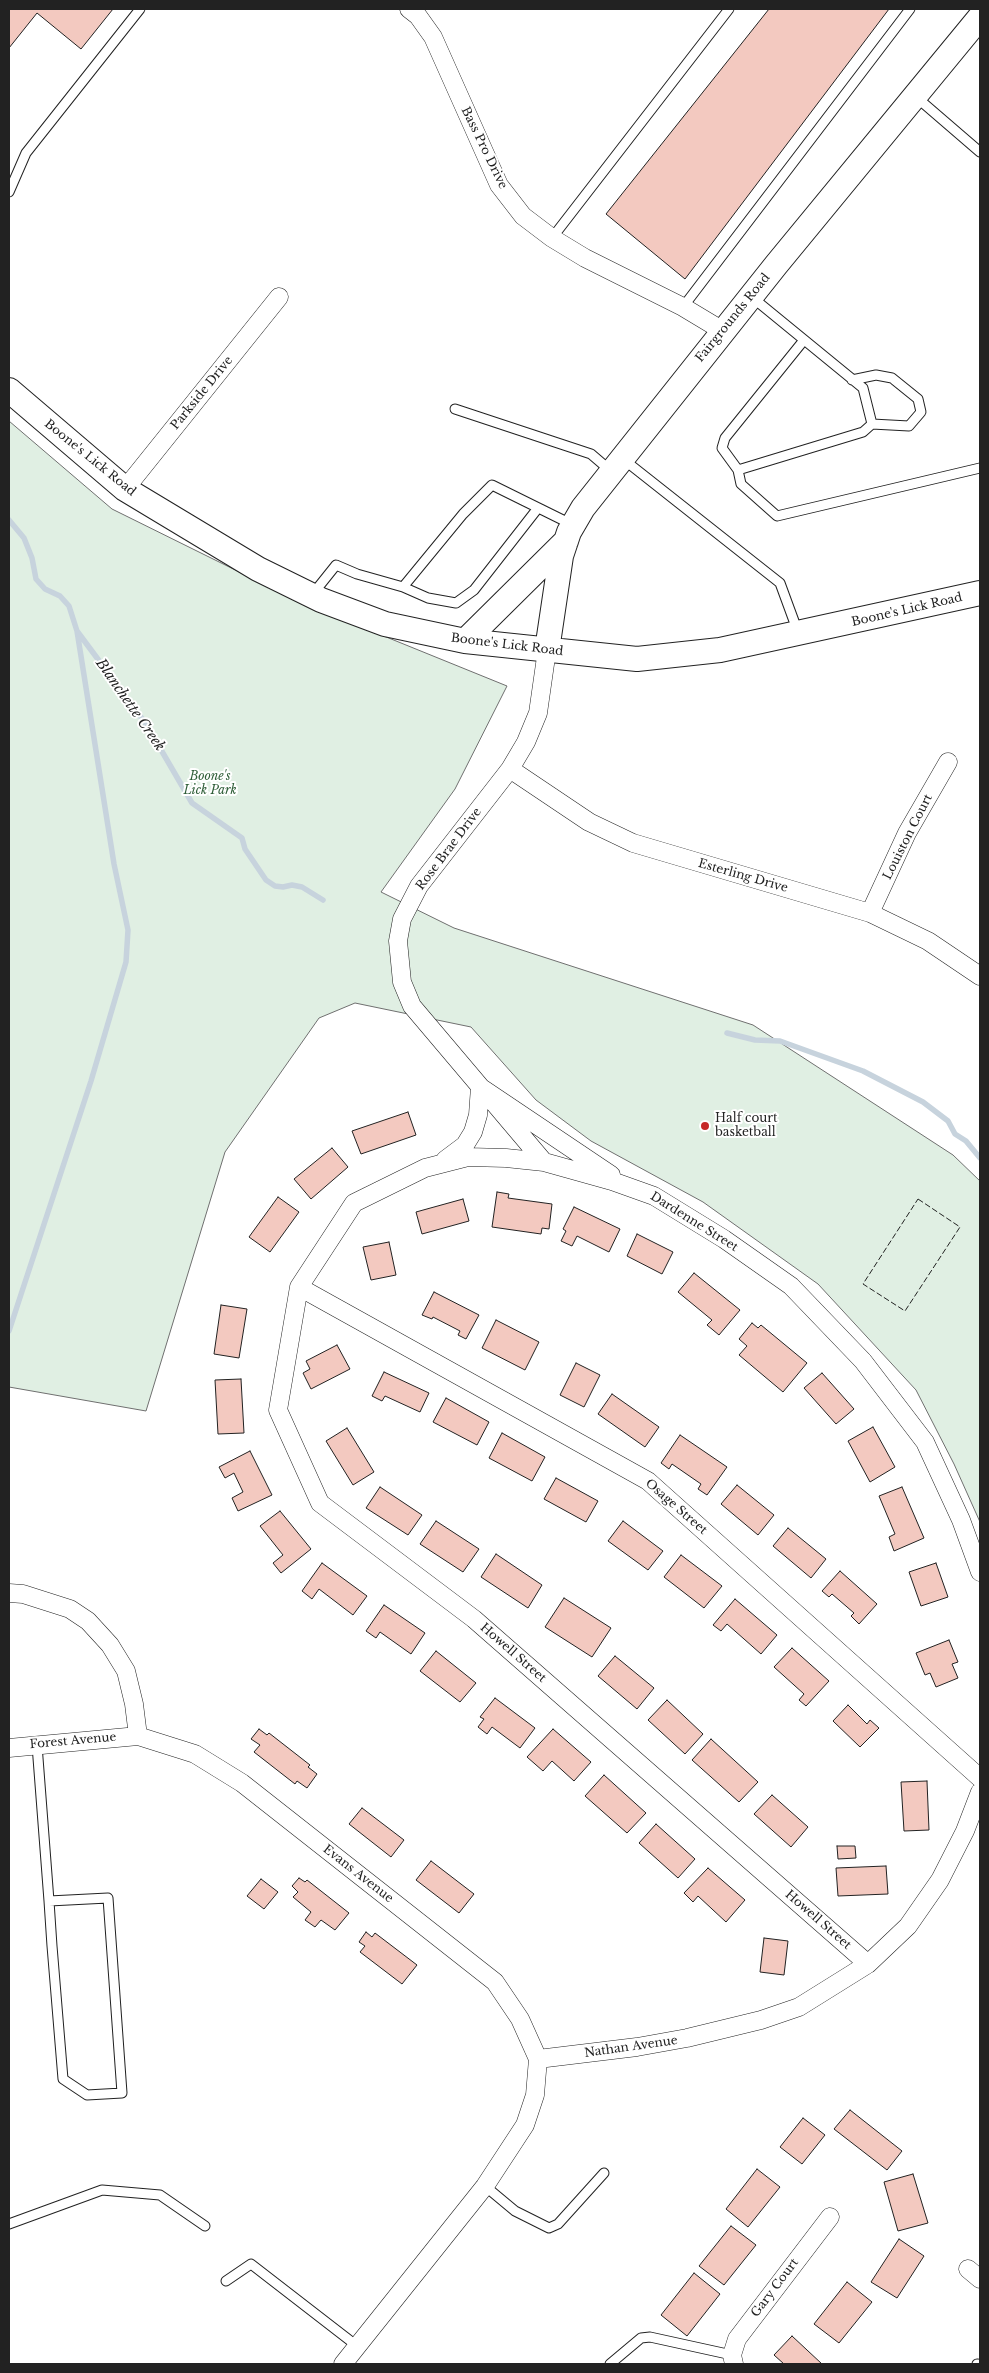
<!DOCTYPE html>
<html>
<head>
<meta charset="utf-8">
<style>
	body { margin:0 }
	#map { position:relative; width:989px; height:2373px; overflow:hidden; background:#fff; font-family:"Libre Baskerville",serif }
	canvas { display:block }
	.frame { position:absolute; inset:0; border:10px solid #222; pointer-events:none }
</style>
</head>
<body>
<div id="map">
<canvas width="989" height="2373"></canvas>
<div class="frame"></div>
</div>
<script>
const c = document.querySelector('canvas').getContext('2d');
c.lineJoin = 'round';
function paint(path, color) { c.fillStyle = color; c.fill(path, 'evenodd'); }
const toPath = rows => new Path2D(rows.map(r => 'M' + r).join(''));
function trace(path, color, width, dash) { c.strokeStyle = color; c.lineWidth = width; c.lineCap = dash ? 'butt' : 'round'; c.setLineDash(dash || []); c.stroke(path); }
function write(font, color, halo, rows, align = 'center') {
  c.font = font + ' "Libre Baskerville",serif'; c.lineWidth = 4; c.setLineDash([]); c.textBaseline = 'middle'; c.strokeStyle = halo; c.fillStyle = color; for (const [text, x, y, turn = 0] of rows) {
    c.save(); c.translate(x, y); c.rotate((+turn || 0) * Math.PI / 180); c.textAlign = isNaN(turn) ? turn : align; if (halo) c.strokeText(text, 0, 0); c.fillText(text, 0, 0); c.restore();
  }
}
const green = toPath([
	[9,421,112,509,300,602,507,686,455,789,381,892,454,928,753,1025,953,1155,980,1181,980,1522,954,1464,916,1390,818,1284,703,1202,591,1141,536,1100,471,1027,355,1003,319,1018,225,1152,146,1411,9,1387,9,421]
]);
paint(green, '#e0efe3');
trace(green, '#6f6f6f', 1);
trace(toPath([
	[9,520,24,538,32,558,36,579,45,589,60,596,69,606,77,631,146,724,192,803,242,838,245,849,266,880,275,886,283,887,292,885,302,887,323,900],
	[727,1033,755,1040,780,1041,863,1071,923,1102,948,1121,955,1134,966,1141,980,1158],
	[9,1331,91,1081,126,962,128,930,114,864,77,631]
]), '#c7d3dd', 5.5);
const building = toPath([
	[9,9,113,9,81,49,37,13,9,48,9,9],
	[769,9,889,9,685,279,606,214,769,9],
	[408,1112,416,1135,361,1154,352,1131,408,1112],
	[332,1148,348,1167,311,1199,294,1179,332,1148],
	[497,1192,509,1194,508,1198,552,1204,549,1229,542,1228,541,1234,492,1227,497,1192],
	[278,1197,299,1212,270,1252,249,1237,278,1197],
	[463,1199,469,1221,422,1234,416,1212,463,1199],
	[574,1207,620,1229,609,1252,577,1236,572,1246,561,1241,566,1231,563,1229,574,1207],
	[637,1234,673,1252,662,1274,627,1256,637,1234],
	[389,1242,396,1275,371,1280,363,1247,389,1242],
	[694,1273,740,1310,719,1335,707,1325,712,1320,678,1292,694,1273],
	[434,1292,479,1315,466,1339,458,1335,460,1331,433,1317,432,1319,422,1315,434,1292],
	[221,1305,247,1309,239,1358,214,1354,221,1305],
	[496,1320,539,1342,525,1370,482,1348,496,1320],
	[752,1323,758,1328,761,1325,807,1363,783,1392,739,1355,747,1346,739,1339,752,1323],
	[337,1345,350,1369,311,1389,303,1373,310,1369,306,1361,337,1345],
	[576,1363,600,1375,584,1407,560,1395,576,1363],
	[384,1372,429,1393,420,1412,385,1396,382,1401,372,1396,384,1372],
	[822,1373,854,1409,836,1424,804,1388,822,1373],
	[241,1379,244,1433,218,1434,215,1380,241,1379],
	[612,1394,659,1427,645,1447,598,1414,612,1394],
	[446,1398,489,1422,477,1445,433,1422,446,1398],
	[873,1427,895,1467,870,1482,848,1441,873,1427],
	[347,1428,374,1472,353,1485,326,1441,347,1428],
	[502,1433,545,1457,532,1481,489,1458,502,1433],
	[680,1435,727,1467,707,1495,698,1489,701,1484,672,1464,669,1469,661,1463,680,1435],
	[250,1451,272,1495,238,1511,232,1498,243,1492,234,1473,225,1478,219,1467,250,1451],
	[556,1478,598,1501,586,1522,544,1499,556,1478],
	[737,1485,774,1515,758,1535,721,1504,737,1485],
	[380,1487,422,1515,408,1535,366,1508,380,1487],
	[902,1487,924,1538,894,1551,889,1537,895,1534,879,1496,902,1487],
	[280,1511,311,1549,281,1573,273,1563,283,1555,260,1526,280,1511],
	[436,1521,479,1549,463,1572,420,1544,436,1521],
	[623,1521,663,1551,648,1570,608,1541,623,1521],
	[788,1528,826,1559,811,1578,773,1546,788,1528],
	[496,1554,542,1585,528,1608,481,1577,496,1554],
	[681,1555,722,1586,704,1608,664,1577,681,1555],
	[322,1563,367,1596,353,1615,319,1589,312,1599,302,1591,322,1563],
	[936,1563,948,1597,921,1606,909,1572,936,1563],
	[840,1571,877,1604,859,1624,851,1616,854,1613,832,1594,829,1597,822,1591,840,1571],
	[564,1598,611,1628,592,1657,545,1627,564,1598],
	[735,1599,777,1635,761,1654,727,1624,721,1631,713,1625,735,1599],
	[384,1605,425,1633,411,1654,380,1632,376,1638,366,1631,384,1605],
	[949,1640,958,1662,952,1664,958,1678,936,1687,930,1673,925,1675,916,1653,949,1640],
	[792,1648,829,1681,806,1706,799,1700,804,1694,774,1667,792,1648],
	[436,1651,476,1683,460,1702,420,1671,436,1651],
	[615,1656,654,1688,637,1709,598,1676,615,1656],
	[495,1698,535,1728,520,1748,492,1727,487,1734,478,1727,484,1719,480,1717,495,1698],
	[667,1700,703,1734,685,1754,648,1720,667,1700],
	[848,1705,867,1724,870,1720,879,1728,860,1747,833,1721,848,1705],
	[259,1729,267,1735,269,1733,310,1765,308,1767,317,1774,307,1788,297,1781,295,1784,254,1752,260,1745,251,1739,259,1729],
	[553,1729,591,1762,574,1781,552,1761,543,1771,527,1757,553,1729],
	[711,1739,758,1782,739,1802,692,1760,711,1739],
	[604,1775,646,1813,627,1833,585,1796,604,1775],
	[927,1781,929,1830,904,1831,901,1782,927,1781],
	[772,1795,808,1827,791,1847,754,1814,772,1795],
	[362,1808,404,1840,391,1857,349,1824,362,1808],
	[656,1824,695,1859,678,1878,639,1843,656,1824],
	[837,1846,855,1846,856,1858,838,1859,837,1846],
	[431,1861,474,1894,459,1913,416,1880,431,1861],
	[886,1866,888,1894,838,1896,836,1868,886,1866],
	[708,1868,745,1900,726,1922,698,1896,693,1902,684,1893,708,1868],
	[299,1878,305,1882,307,1880,349,1913,335,1930,321,1920,315,1927,305,1920,311,1912,293,1897,298,1892,292,1886,299,1878],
	[261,1879,278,1892,264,1909,247,1896,261,1879],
	[366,1932,372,1937,375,1933,417,1965,402,1984,360,1952,365,1946,359,1942,366,1932],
	[764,1938,788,1941,784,1975,760,1972,764,1938],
	[850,2110,902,2151,887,2170,834,2129,850,2110],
	[803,2118,825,2135,802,2164,780,2147,803,2118],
	[757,2169,780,2187,748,2227,726,2209,757,2169],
	[913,2174,928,2223,898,2231,884,2182,913,2174],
	[731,2226,756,2245,724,2285,699,2266,731,2226],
	[899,2239,924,2256,897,2298,871,2282,899,2239],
	[694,2273,720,2294,687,2336,661,2315,694,2273],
	[847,2282,872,2302,839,2343,814,2324,847,2282],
	[792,2336,822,2364,784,2364,774,2355,792,2336]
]);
paint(building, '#f3c9c0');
trace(building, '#222', 1);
const lane = toPath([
	[915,96,980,152],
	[9,192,26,153,140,9],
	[552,238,729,9],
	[753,298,863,388,872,424],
	[683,307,910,9],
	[852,380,876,375,892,378,918,399,921,412,909,426,872,424,863,432,738,470,741,484,777,516,980,468],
	[455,409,591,454,612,472],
	[623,459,780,583,798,632],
	[738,470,722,448,725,438,804,340],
	[403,587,428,598,456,603,474,590,538,508],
	[312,595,336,565,357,574,403,587,463,514,492,485,573,525],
	[37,1745,49,1901,52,1946,63,2079,87,2095,122,2093,108,1898,49,1901],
	[485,2186,515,2211,549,2228,558,2224,604,2173],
	[9,2224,102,2190,160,2195,205,2226],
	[226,2281,251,2264,357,2346],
	[610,2364,641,2338,650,2337,732,2355],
	[977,2364,978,2364]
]);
const street = toPath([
	[409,9,418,16,433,37,499,185,523,216,552,238,585,258,683,307,723,331],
	[125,489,279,297],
	[510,769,589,822,633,843,870,913,928,941,980,976],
	[870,913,907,833,948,762],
	[445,1160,465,1145,473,1132,478,1115,480,1087,611,1175],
	[544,1162,412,1006,402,982,398,941,402,919,419,886,510,769,526,742,538,713,547,650],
	[299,1287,648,1481,980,1778],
	[9,1593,23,1594,70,1609,88,1621,110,1645,126,1671,134,1704,138,1736],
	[9,1748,138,1736,195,1754,242,1783,495,1982,520,2019,538,2059,535,2095,525,2125,485,2186,343,2364],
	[868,1964,474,1619,320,1503,278,1410,299,1287,354,1203,425,1168,468,1157,506,1158,544,1162,612,1181,654,1196,724,1239,791,1286,863,1361,925,1442,961,1520,980,1572],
	[538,2059,637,2047,687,2038,761,2020,799,2007,868,1964,908,1926,940,1880,965,1831,980,1792],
	[968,2269,980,2279],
	[734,2364,732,2355,737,2339,830,2217]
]);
const secondary = toPath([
	[9,390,125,489,258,569,321,600,385,624,465,641,637,659,720,650,980,593],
	[465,641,566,541],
	[547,650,561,556,569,532,583,508,776,265,980,17]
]);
trace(lane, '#222', 11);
trace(street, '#222', 19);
trace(secondary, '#222', 26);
trace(lane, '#fff', 9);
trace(street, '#fff', 18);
trace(secondary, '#fff', 24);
trace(toPath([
	[918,1199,960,1227,905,1311,863,1284,918,1199]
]), '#222', 1, [6, 2.5]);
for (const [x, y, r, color] of [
	[705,1126,5,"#c62828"]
]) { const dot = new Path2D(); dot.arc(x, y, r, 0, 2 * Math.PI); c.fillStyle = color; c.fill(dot); trace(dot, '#fff', 2); }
write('12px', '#222', '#fff', [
	["Bass Pro Drive",484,148,64],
	["Fairgrounds Road",733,318,-51],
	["Parkside Drive",202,393,-51],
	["Boone's Lick Road",90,458,39],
	["Boone's Lick Road",907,610,-13],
	["Boone's Lick Road",507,645,7],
	["Louiston Court",908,837,-63],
	["Rose Brae Drive",449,849,-53],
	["Esterling Drive",743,876,16],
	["Dardenne Street",694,1222,32],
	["Osage Street",676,1507,41],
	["Howell Street",513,1653,41],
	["Forest Avenue",73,1741,-5],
	["Evans Avenue",358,1874,38],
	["Howell Street",818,1920,41],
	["Nathan Avenue",631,2047,-8],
	["Gary Court",775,2288,-53]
]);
write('italic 12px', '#2f5e38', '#fff', [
	["Boone's",210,777],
	["Lick Park",210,791]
]);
write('12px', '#222', '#fff', [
	["Half court",715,1119],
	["basketball",715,1133]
], 'left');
write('italic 14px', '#222', '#fff', [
	["Blanchette Creek",130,705,55]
]);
</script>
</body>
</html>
